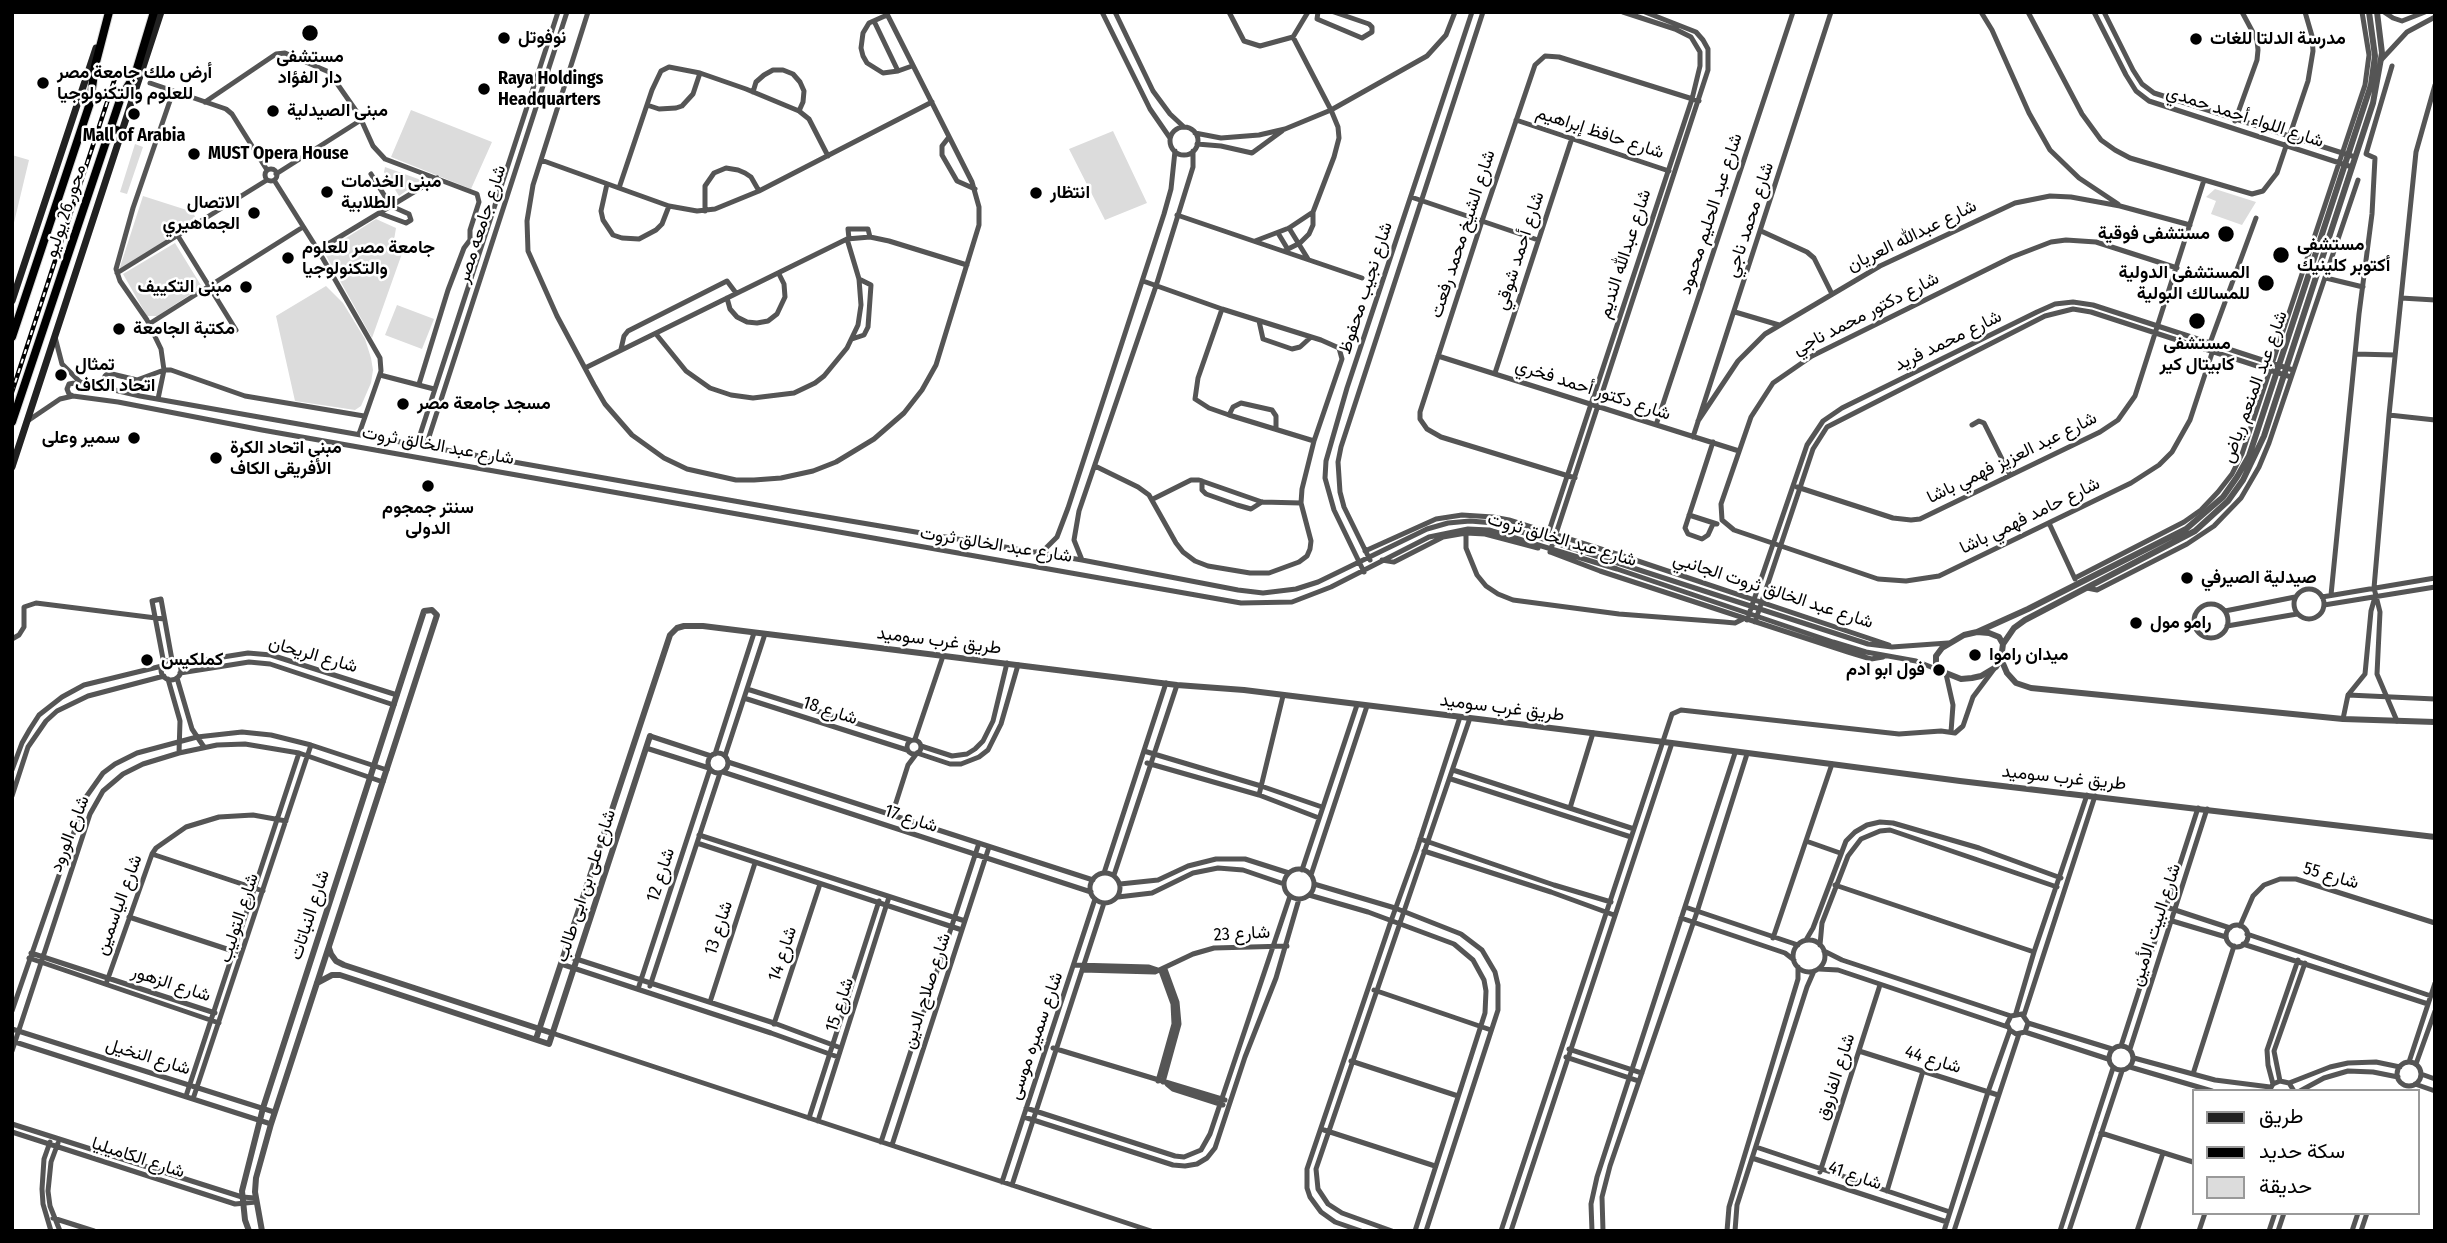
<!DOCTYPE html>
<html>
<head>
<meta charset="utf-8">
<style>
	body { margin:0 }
	#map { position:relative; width:2447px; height:1243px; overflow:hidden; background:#fff; font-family:"Fira Sans Condensed",Vazirmatn,sans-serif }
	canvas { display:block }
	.frame { position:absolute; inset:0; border:14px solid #000; pointer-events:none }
	.legend { position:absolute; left:2192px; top:1089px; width:228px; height:126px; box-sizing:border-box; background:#fff; border:2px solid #999; margin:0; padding:9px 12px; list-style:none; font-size:21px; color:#000 }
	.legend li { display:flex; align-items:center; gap:14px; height:35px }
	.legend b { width:35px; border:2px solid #999 }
</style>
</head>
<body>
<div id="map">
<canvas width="2447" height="1243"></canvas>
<div class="frame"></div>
<ul class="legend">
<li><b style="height:9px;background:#222"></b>طريق</li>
<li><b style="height:9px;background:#000"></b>سكة حديد</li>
<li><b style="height:19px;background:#dcdcdc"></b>حديقة</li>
</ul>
</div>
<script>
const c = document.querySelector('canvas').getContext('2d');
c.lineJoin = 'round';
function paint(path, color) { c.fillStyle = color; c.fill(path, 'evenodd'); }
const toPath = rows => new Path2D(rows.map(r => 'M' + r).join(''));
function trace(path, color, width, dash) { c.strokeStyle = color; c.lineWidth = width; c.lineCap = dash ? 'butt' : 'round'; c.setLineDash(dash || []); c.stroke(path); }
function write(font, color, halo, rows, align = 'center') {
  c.font = font + ' "Fira Sans Condensed",Vazirmatn,sans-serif'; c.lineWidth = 5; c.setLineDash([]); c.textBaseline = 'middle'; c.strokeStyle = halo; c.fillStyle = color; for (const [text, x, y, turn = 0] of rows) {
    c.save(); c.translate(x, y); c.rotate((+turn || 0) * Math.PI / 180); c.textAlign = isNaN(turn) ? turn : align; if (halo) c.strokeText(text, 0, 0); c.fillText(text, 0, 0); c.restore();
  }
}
paint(toPath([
	[411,110,492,142,471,189,391,157],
	[1113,131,1147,203,1105,220,1069,149],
	[135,144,143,147,127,194,120,192],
	[12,155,29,160,12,231],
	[385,167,421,180,399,196,384,172],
	[2215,189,2256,202,2242,225,2211,214,2216,201,2206,197],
	[143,196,193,212,197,222,121,269,120,267],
	[376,219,396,228,394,240,405,245,372,338,324,252],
	[175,243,202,287,157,316,147,316,123,274],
	[326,286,343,303,365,339,371,358,373,370,371,383,361,406,355,410,295,401,276,316],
	[397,305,434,319,422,349,385,335]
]), '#dcdcdc');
const trunk = toPath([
	[110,128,123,132],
	[12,337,90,103,95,66,109,12],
	[12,422,121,97,135,75,154,12]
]);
trace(trunk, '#dbdbdb', 10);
trace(toPath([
	[588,12,533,185,527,221,528,251,557,316,594,385,605,404,632,435,664,458,687,469,736,480,754,480,781,478,813,471,836,462,874,439,904,413,922,390,936,365,979,225,979,207,972,182,886,12],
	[1102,12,1150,109,1170,138],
	[1115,12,1153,91,1170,114,1184,127],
	[1229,12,1244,41,1260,46,1293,37,1308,12],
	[1318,12,1317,19,1362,38,1372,32,1372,27,1369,24,1334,12],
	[1981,12,1992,30,2029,113,2050,150,2079,178,2118,204],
	[2028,12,2082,114,2101,140,2115,150,2130,158,2252,194,2263,191,2277,173,2308,81,2313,51,2312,36,2305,12],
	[2094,12,2126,75,2136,91,2149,101,2352,167],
	[2104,12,2133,70,2142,84,2154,93,2355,157],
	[2384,12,2393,18,2402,21,2425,12],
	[887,15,869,23,863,33,861,48,863,56,867,63,883,73,898,71,912,66],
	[874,21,898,71],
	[2382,59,2407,32,2435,17],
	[150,83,226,109,232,114,267,170],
	[753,92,756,82,764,75,773,70,783,70,793,74,800,82,804,91,803,102,799,111],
	[205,102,276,54,285,53,329,72,359,115,373,146,385,159,477,194,479,202,470,230,470,240,464,248,448,290,419,384],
	[647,105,659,109,676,108,682,106,693,94,700,73],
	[1516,120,1669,171],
	[2235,121,2257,60,2258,50,2257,40,2242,12],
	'1170 141a14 14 0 1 1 28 0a14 14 0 1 1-28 0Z',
	[1195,133,1221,138,1259,135,1285,129,1331,110,1427,56,1446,35,1455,12],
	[949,137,942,146,942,155,957,181,975,189],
	[1197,144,1221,146,1252,153,1282,131],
	[541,160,669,206,697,211,715,209,759,191,932,102],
	'265 175a6 6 0 1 1 12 0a6 6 0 1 1-12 0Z',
	[276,174,361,120],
	[371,174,391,206,409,214,411,220,406,223,379,213],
	[274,180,318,250,380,358,381,371,359,434],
	[607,184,601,211,603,220,613,235,622,238,639,239,656,230,662,224,669,206],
	[619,188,652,90,661,71,669,67,700,73,746,89,799,111,809,119,828,156],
	[1411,197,1538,240],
	[705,211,705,186,714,173,726,168,738,170,745,173,751,177,759,191],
	[1177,215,1362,278],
	[1289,228,1308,259],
	[1761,231,1807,252,1814,258,1832,294],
	[1278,233,1287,248],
	[178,236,236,330],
	[849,239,848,229,868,229,870,237],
	[1255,241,1289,228,1313,212,1334,157,1339,138,1338,127,1331,110,1293,37],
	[318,250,437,178],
	[1284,251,1300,243,1309,234,1313,225,1313,212],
	[2177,268,2096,242,2066,240,2051,242,2012,257,1812,356,1773,383,1751,417,1721,504,1722,520,1734,530,1878,579,1906,581,1939,576,2131,483,2159,465,2172,452,2190,420,2215,344],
	[117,273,267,180],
	[2326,278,2363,287],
	[727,298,730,309,737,317,747,322,757,323,768,321,777,314,785,297,784,284,779,274],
	[2401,298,2435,300],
	[1222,309,1198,378,1195,399,1209,408,1229,415,1314,441],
	[1735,312,1779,325],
	[1259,321,1263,339,1292,349,1300,347,1311,337],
	[149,324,303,227],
	[656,334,686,371,710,388,731,395,753,398,794,393,815,383,824,376,847,348,858,325,861,305,859,279,847,239],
	[55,337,62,364,80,382,140,396,791,511,1082,560,1238,590,1263,593,1296,589,1318,582,1427,529,1448,523,1470,521,1494,523,1868,644,1892,647,1948,643],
	[852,339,864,335,868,327,871,285,859,279],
	[2210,343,2256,218],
	[621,349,624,336,628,331,727,281,736,293],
	[2355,354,2395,355],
	[1438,356,1739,451],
	[585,368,847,239,870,237,889,241,967,265],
	[1495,373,1572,138],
	[380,375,434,389],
	[102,387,105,376,108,373,137,380,164,370,171,370,245,396,364,416],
	[73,396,69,394,67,389,69,384,80,382],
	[158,399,164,370,161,349,147,320,120,281,116,269,133,208,173,92],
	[1229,415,1233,407,1241,403,1272,410,1276,416,1276,429],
	[2389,415,2435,420],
	[29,420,60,399,73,396,118,402,262,430,1241,603,1292,602,1331,587,1429,537,1468,529,1489,530,1617,569,1833,642,1866,652,1916,661,1941,671],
	[1698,421,1738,361,1765,334,1880,266,2015,203,2050,196,2071,197,2120,206,2190,225],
	[1656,425,1793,12],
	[1972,425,1979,421,1984,423,2010,475],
	[1693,437,1831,12],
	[1713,442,1685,528,1688,534,1702,539,1708,535,1713,524],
	[417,444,558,12],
	[426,446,567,12],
	[1095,466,1138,487,1149,495,1176,543,1183,552,1195,561,1208,566,1250,573,1269,573,1299,562,1307,556,1310,549,1311,541,1301,503,1302,489,1314,441,1342,359,1339,348,1321,340,1222,309,1143,281],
	[1575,478,1441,437,1427,429,1420,419,1420,412,1482,221,1535,65,1545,56,1559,57,1699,101],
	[1202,481,1202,490,1206,494,1237,505,1251,509,1262,502],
	[1797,487,1893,518,1911,520,1920,519,2100,432,2118,420,2135,396,2204,180],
	[1153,499,1191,480,1199,480,1262,502,1301,503],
	[1689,515,1717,524],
	[2049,523,2075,579],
	[1466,533,1466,548,1477,575,1486,586,1498,594,1513,600,1619,614,1724,622,1735,623,1743,619],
	[1546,540,1692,99,1700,66,1700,52,1691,37,1675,29,1623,12],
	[1365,551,1436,519,1462,515,1493,517,1509,520,1623,556,1889,645],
	[1036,552,1045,549,1057,537,1068,508,1164,214,1171,189,1175,151],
	[1550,552,1708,70,1708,49,1703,40,1696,32,1645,12],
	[1550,552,1600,571,1848,652,1871,659,1883,657],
	[1082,560,1074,540,1079,511,1156,286,1193,167,1193,151],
	[1370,560,1344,507,1340,492,1338,462,1341,447,1483,12],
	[1382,560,1394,562,1443,537,1466,533,1485,534,1538,548],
	[1364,572,1334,510,1325,478,1326,461,1347,388,1472,12],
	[2075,578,2184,522,2201,510,2218,492,2232,474,2242,454,2365,85,2369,55,2362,12],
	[2087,588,2097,590,2187,544,2214,526,2241,498,2259,467,2269,443,2358,180],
	'2294 604a15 15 0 1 1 30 0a15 15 0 1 1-30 0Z',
	[2331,595,2359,314,2372,214,2375,158,2366,154,2392,66],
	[2322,597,2435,578],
	'2194 621a17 17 0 1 1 34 0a17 17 0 1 1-34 0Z',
	[2324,605,2435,587],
	[2225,611,2295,597],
	[1747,620,1807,445,1823,421,1842,408,2037,312,2055,304,2073,302,2093,305,2293,370],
	[1755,622,1813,449,1827,427,2045,316,2073,309,2091,312,2291,377],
	[2227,626,2297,614],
	[12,639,19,635,24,627,24,607,36,603,164,619],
	'161 670a10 10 0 1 1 20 0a10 10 0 1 1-20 0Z',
	[164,664,152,601,161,599,172,660],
	[179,664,248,653,271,655,397,695],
	[180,673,249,662,270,664,394,705],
	[1946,674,1953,705,1951,732],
	[177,678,192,729,204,747],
	[168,679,180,721,179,753],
	[747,689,910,740],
	[2348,695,2435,699],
	[744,698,907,750],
	[2343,719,2348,695,2365,674,2371,611,2375,597],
	[2397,721,2377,674,2380,612,2374,588,2389,415,2416,152,2435,85],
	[650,736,711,756],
	[915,739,943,656],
	'907 747a7 7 0 1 1 14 0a7 7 0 1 1-14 0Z',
	[921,746,952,756,967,754,975,749,983,741,993,721,1007,663],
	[646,748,709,768],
	[1144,751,1261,786,1322,807],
	'708 763a10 10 0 1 1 20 0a10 10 0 1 1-20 0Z',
	[917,753,950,764,961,764,979,757,988,750,1001,724,1018,665],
	[715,754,754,633],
	[725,756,765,634],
	[728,762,1093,880],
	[1147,763,1259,795,1319,818],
	[12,770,22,743,30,729,39,715,62,697,84,685,162,666],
	[1453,770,1634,829],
	[723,772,1091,892],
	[1451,779,1631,837],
	[1259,795,1283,696],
	[12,796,28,747,46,721,57,711,88,696,164,676],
	[1570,808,1593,733],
	[892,815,908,765,917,753],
	[699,835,965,921],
	[1420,839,1554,885,1611,902],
	[1806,841,1840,853],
	[697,843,962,930],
	[1424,851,1551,892,1614,915],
	[152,854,263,891],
	'1284 884a15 15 0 1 1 30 0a15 15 0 1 1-30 0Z',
	[1302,870,1357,705],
	'1090 888a15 15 0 1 1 30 0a15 15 0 1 1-30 0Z',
	[1104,873,1166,683],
	[1114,875,1177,685],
	[1311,875,1367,706],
	[1120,884,1158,880,1188,866,1216,859,1245,859,1289,873],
	[1314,884,1395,908,1461,934,1482,950,1495,972,1498,985,1498,1010,1426,1231],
	[1835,885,2034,952],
	[1309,895,1368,912,1454,944,1473,960,1484,980,1486,991,1485,1013,1415,1231],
	[1118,897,1152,893,1193,873,1218,868,1243,870,1284,884],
	[1685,907,1798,945],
	[2166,907,2230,928],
	[129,917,236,952],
	[1681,918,1785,953,1794,960],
	[2169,920,2226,937],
	'2226 936a11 11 0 1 1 22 0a11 11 0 1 1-22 0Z',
	[2240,926,2253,896,2264,885,2280,879,2296,879,2435,923],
	[2247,934,2431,996],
	[1773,938,1832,764],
	[1806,940,1813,928,1846,841,1855,832,1867,825,1880,822,1893,823,1979,848,2061,878],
	'1793 956a16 16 0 1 1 32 0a16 16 0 1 1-32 0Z',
	[2243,944,2428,1004],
	[1820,945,1822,923,1848,856,1861,839,1880,831,1890,830,2057,887],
	[1824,951,1842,960,2011,1016,2022,1014,2028,1023,2025,1032,2016,1034,2010,1030,2007,1024,2011,1016],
	[31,953,215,1013],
	[564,955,774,1023,841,1048],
	[29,958,219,1023],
	[561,964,771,1033,838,1057],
	[1075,965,1149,967,1161,971,1173,1004,1174,1024,1158,1081],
	[1819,969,1838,970,2008,1027],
	[1082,970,1155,972,1193,954,1214,948,1287,946],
	[106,984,152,854,156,848,186,827,219,817,253,815,286,821],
	[650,986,720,773],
	[638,989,710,769],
	[1374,990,1491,1030],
	[710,1002,755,863],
	[12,1011,86,797,103,773,115,764,137,753,197,737,242,732,271,735,311,745,387,770],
	[2016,1013,2034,952,2087,795],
	[2024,1015,2095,796],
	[2028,1023,2112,1049],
	[774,1024,820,884],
	[12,1029,274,1112],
	[2025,1032,2108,1059],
	[552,1033,1151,1231],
	[15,1042,271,1124],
	'2109 1058a12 12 0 1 1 24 0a12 12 0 1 1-24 0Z',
	[2121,1046,2198,808],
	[1053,1048,1225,1100],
	[1569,1049,1642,1073],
	[2130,1049,2207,809],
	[12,1051,90,814,103,791,123,774,143,764,179,753,217,745,245,744,299,753,383,782],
	[1859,1051,1998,1095],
	[1566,1057,1639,1081],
	[2134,1058,2215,1080,2270,1087],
	[1351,1061,1458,1096],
	[2409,1062,2435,983],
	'2397 1074a12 12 0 1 1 24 0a12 12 0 1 1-24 0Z',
	[2416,1064,2435,1011],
	[2130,1067,2212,1091],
	[2193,1074,2234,946],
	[2421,1074,2435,1079],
	[2280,1081,2274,1051,2305,963],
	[1163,1082,1179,1024,1177,1002,1165,969],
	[2289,1083,2330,1067,2348,1063,2376,1062,2400,1067],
	[1167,1084,1173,1089,1223,1105],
	[2273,1084,2268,1065,2267,1050,2298,960],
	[2415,1084,2435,1091],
	[2269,1091,2273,1084,2280,1081,2289,1083,2294,1091],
	[2300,1091,2324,1078,2348,1071,2373,1072,2398,1077],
	[186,1096,299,753],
	[193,1099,311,745],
	[1026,1108,1175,1156,1184,1157,1201,1150,1210,1134,1290,896],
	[1024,1117,1173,1165,1185,1166,1197,1164,1207,1158,1215,1148,1245,1057,1276,978,1299,899],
	[809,1118,879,901],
	[818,1121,889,897],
	[12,1124,242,1197,255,1198],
	[1324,1130,1435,1166],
	[12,1132,235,1204,256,1202],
	[2101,1133,2193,1162],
	[50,1142,44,1159,42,1189,43,1204,51,1231],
	[881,1142,979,843],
	[58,1143,51,1162,48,1191,50,1206,60,1231],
	[892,1145,989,847],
	[1756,1147,1950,1212],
	[1752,1158,1947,1222],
	[1820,1172,1880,985],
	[1002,1182,1095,899],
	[1012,1185,1104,903],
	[1887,1191,1923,1071],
	[53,1218,94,1231],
	[1361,1231,1335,1222,1321,1212,1310,1197,1307,1188,1307,1169,1391,921,1417,849,1460,717],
	[1392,1231,1342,1213,1328,1204,1318,1189,1316,1169,1470,718],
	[1501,1231,1672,714,1681,710,1899,734,1941,731,1955,733,1963,726,1973,697,1994,669],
	[1511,1231,1672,743],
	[1592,1231,1591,1204,1597,1177,1735,753],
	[1603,1231,1602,1197,1610,1166,1697,912,1747,754],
	[1727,1231,1729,1207,1798,979,1798,967],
	[1735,1231,1737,1205,1807,987,1814,971],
	[1944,1231,1988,1092,2010,1030],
	[1954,1231,2019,1034],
	[2060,1231,2113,1068],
	[2069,1231,2122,1071],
	[2137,1231,2163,1153],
	[2199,1231,2205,1213],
	[2269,1231,2275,1213],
	[2278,1231,2284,1213],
	[2352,1231,2358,1213],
	[2361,1231,2367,1213]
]), '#555', 5);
trace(toPath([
	[1977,632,2028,609,2186,529,2223,497,2237,477,2249,456,2257,432,2371,85,2375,56,2369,12],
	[1977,632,1989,633,1999,637,2003,644,2001,659,1996,667,1981,676,1972,678,1961,679,1941,671,1936,664,1936,656,1942,648,1964,635,1977,632],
	[2003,644,2014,628,2025,620,2195,531,2228,501,2243,480,2264,436,2373,103,2382,53,2377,12],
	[2001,659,2007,673,2016,683,2031,688,2343,719,2435,722],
	[329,948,331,954,336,961,344,965,552,1033],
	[317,983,332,975,340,975,549,1044,650,736],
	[536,1039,670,635,677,628,684,626,703,626,1177,685,1244,690,1672,743,1960,781,2435,837],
	[249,1231,245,1220,242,1191,263,1108,424,611,432,610,437,615,271,1124,256,1178,255,1192,262,1231]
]), '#555', 6);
trace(toPath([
	[12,301,96,48],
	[12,467,161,12]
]), '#222', 7);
trace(trunk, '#000', 8);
const rail = toPath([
	[12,392,117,72]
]);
trace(rail, '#000', 4.5);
trace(rail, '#fff', 2, [5]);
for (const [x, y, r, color] of [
	[310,33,9,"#000"],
	[504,38,7,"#000"],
	[2196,39,7,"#000"],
	[43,83,7,"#000"],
	[484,89,7,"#000"],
	[273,111,7,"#000"],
	[134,114,7,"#000"],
	[194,154,7,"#000"],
	[327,192,7,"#000"],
	[1036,193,7,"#000"],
	[254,213,7,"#000"],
	[2226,234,9,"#000"],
	[2281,255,9,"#000"],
	[288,258,7,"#000"],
	[2266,283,9,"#000"],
	[246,287,7,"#000"],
	[2197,321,9,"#000"],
	[119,329,7,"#000"],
	[61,375,7,"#000"],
	[403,404,7,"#000"],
	[134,438,7,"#000"],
	[216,458,7,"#000"],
	[428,486,7,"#000"],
	[2187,578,7,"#000"],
	[2136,623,7,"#000"],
	[1975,655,7,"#000"],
	[147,660,7,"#000"],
	[1939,670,7,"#000"]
]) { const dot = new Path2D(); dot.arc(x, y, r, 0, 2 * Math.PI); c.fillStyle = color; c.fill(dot); trace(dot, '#fff', 2.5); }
write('bold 18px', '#000', '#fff', [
	["نوفوتل",518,38],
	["مدرسة الدلتا للغات",2210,39],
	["مستشفى",310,57,"center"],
	["دار الفؤاد",310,78,"center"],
	["أرض ملك جامعة مصر",57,73],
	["للعلوم والتكنولوجيا",57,94],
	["Raya Holdings",498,79],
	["Headquarters",498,100],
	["مبنى الصيدلية",287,111],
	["Mall of Arabia",134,136,"center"],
	["MUST Opera House",208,154],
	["مبنى الخدمات",341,182],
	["الطلابية",341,203],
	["انتظار",1050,193],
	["الاتصال",240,203,"right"],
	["الجماهيري",240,224,"right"],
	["مستشفى فوقية",2210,234,"right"],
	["مستشفى",2297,245],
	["أكتوبر كلينيك",2297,266],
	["جامعة مصر للعلوم",302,248],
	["والتكنولوجيا",302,269],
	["المستشفى الدولية",2250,273,"right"],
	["للمسالك البولية",2250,294,"right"],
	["مبنى التكييف",232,287,"right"],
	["مكتبة الجامعة",133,329],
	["مستشفى",2197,344,"center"],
	["كابيتال كير",2197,365,"center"],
	["تمثال",75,365],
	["اتحاد الكاف",75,386],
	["مسجد جامعة مصر",417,404],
	["سمير وعلى",120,438,"right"],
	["مبنى اتحاد الكرة",230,448],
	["الأفريقى الكاف",230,469],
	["سنتر جمجوم",428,508,"center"],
	["الدولى",428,529,"center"],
	["صيدلية الصيرفي",2201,578],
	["رامو مول",2150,623],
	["ميدان راموا",1989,655],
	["كملكيس",161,660],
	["فول ابو ادم",1925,670,"right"]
], 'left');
write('18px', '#000', '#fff', [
	["شارع اللواء أحمد حمدي",2245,117,18],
	["شارع حافظ إبراهيم",1600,133,18],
	["محور 26 يوليو",66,211,-72],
	["شارع عبد الحليم محمود",1711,214,-72],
	["شارع محمد ناجي",1750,220,-72],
	["شارع جامعه مصر",482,224,-72],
	["شارع الشيخ محمد رفعت",1463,234,-72],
	["شارع عبدالله العريان",1912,236,-26],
	["شارع أحمد شوقي",1520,251,-72],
	["شارع عبدالله النديم",1625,254,-72],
	["شارع نجيب محفوظ",1366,288,-72],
	["شارع دكتور محمد ناجي",1866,314,-27],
	["شارع محمد فريد",1948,341,-26],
	["شارع عبد المنعم رياض",2255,387,-70],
	["شارع دكتور أحمد فخري",1593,390,18],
	["شارع عبد الخالق ثروت",438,446,10],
	["شارع عبد العزيز فهمي باشا",2012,458,-26],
	["شارع حامد فهمي باشا",2030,516,-26],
	["شارع عبد الخالق ثروت",1562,540,16],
	["شارع عبد الخالق ثروت",996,545,9],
	["شارع عبد الخالق ثروت الجانبي",1773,591,18],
	["طريق غرب سوميد",939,641,7],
	["شارع الريحان",313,655,16],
	["طريق غرب سوميد",1502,708,7],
	["شارع 18",830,711,18],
	["طريق غرب سوميد",2064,778,6],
	["شارع 17",911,819,18],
	["شارع الورود",70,834,-69],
	["شارع 12",661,875,-72],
	["شارع 55",2331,876,16],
	["شارع على بن ابى طالب",586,886,-72],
	["شارع الياسمين",119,905,-70],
	["شارع النباتات",310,915,-72],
	["شارع التوليب",239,918,-72],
	["شارع البيت الأمين",2156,925,-72],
	["شارع 13",719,928,-72],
	["شارع 23",1242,934,-3],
	["شارع 14",783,954,-72],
	["شارع الزهور",171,984,18],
	["شارع صلاح الدين",927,991,-72],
	["شارع 15",840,1005,-72],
	["شارع سميره موسى",1036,1036,-71],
	["شارع النخيل",148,1057,17],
	["شارع 44",1933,1060,17],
	["شارع الفاروق",1836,1077,-72],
	["شارع الكاميليا",138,1158,18],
	["شارع 41",1855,1176,19]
]);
</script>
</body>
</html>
